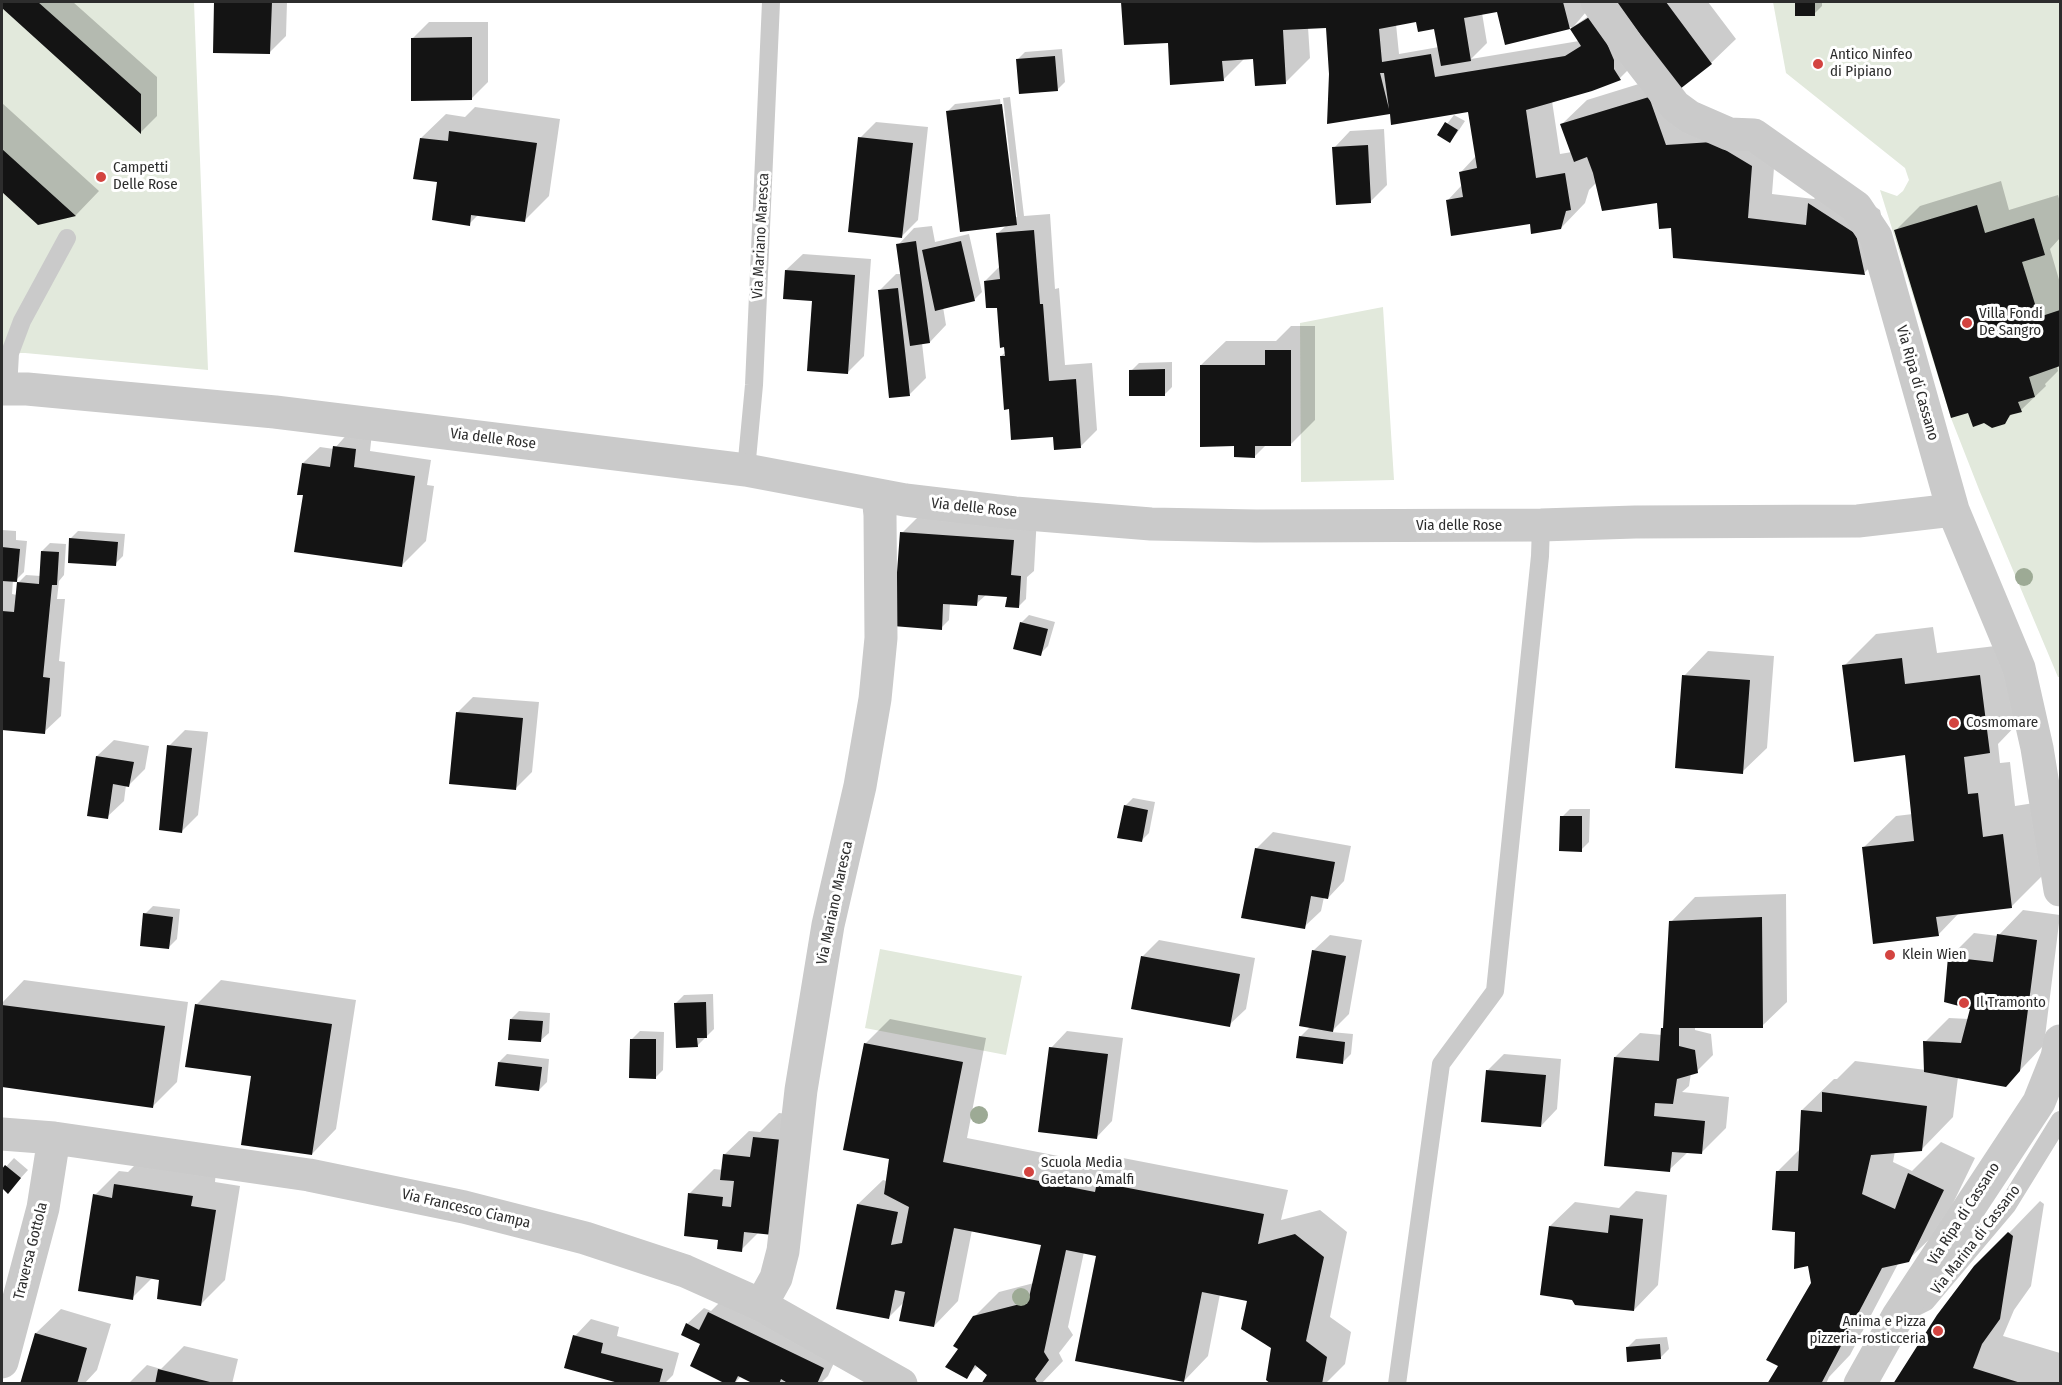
<!DOCTYPE html>
<html>
<head>
<meta charset="utf-8">
<style>
	body { margin:0 }
	#map { position:relative; width:2062px; height:1385px; overflow:hidden; background:#fff; font-family:"Fira Sans Condensed",sans-serif }
	canvas { display:block }
	.frame { position:absolute; inset:0; border:3px solid #2d2d2d; pointer-events:none }
</style>
</head>
<body>
<div id="map">
<canvas width="2062" height="1385"></canvas>
<div class="frame"></div>
</div>
<script>
const c = document.querySelector('canvas').getContext('2d');
c.lineJoin = 'round';
function paint(path, color) { c.fillStyle = color; c.fill(path, 'evenodd'); }
const toPath = rows => new Path2D(rows.map(r => 'M' + r).join(''));
function trace(path, color, width, dash) { c.strokeStyle = color; c.lineWidth = width; c.lineCap = dash ? 'butt' : 'round'; c.setLineDash(dash || []); c.stroke(path); }
function write(font, color, halo, rows, align = 'center') {
  c.font = font + ' "Fira Sans Condensed",sans-serif'; c.lineWidth = 6; c.setLineDash([]); c.textBaseline = 'middle'; c.strokeStyle = halo; c.fillStyle = color; for (const [text, x, y, turn = 0] of rows) {
    c.save(); c.translate(x, y); c.rotate((+turn || 0) * Math.PI / 180); c.textAlign = isNaN(turn) ? turn : align; if (halo) c.strokeText(text, 0, 0); c.fillText(text, 0, 0); c.restore();
  }
}
paint(toPath([
	[2,2,194,2,208,370,25,353,2,353],
	[1773,2,2060,2,2060,677,2058,677,1980,492,1951,418,1880,190,1897,196,1903,191,1909,180,1905,168,1786,73],
	[1383,307,1394,480,1301,482,1300,323],
	[880,949,1022,976,1006,1055,865,1028]
]), '#e2e9dc');
paint(toPath([
	[2,2,73,2,157,77,157,116,141,132,2,6],
	[216,2,287,2,286,36,270,52,215,51],
	[1123,2,1583,2,1586,12,1574,26,1599,9,1636,62,1620,78,1591,90,1552,101,1560,154,1572,152,1562,124,1587,100,1671,74,1617,2,1708,2,1736,39,1711,63,1678,88,1689,120,1776,142,1772,194,1814,199,1834,179,1880,210,1889,249,1864,273,1673,229,1659,202,1597,182,1589,190,1585,203,1561,228,1531,222,1448,200,1462,185,1461,172,1476,156,1469,110,1391,112,1330,74,1327,26,1308,27,1310,58,1285,83,1255,57,1245,58,1223,80,1169,41,1125,44],
	[1498,10,1571,27,1579,41,1471,59,1487,43,1482,13],
	[1417,20,1436,27,1439,47,1399,54,1396,24],
	[1797,2,1822,2,1822,6,1814,14,1797,14],
	[429,22,488,22,488,82,471,99,413,38],
	[1062,49,1065,82,1057,90,1017,60,1025,52],
	[1010,97,1024,216,1050,214,1055,289,1059,288,1065,365,1092,363,1097,430,1080,447,1055,435,1010,408,1001,356,1006,352,998,306,985,281,1000,266,998,233,1007,225,947,112,955,104,1000,99,1014,217,1017,217,1003,98],
	[2,103,99,191,76,215,39,223,2,190],
	[475,107,560,119,549,196,525,220,479,214,469,224,439,181,421,138,446,114,465,117],
	[1454,115,1465,121,1457,133,1450,141,1439,134],
	[876,122,928,127,918,220,901,237,860,138],
	[1384,129,1387,185,1371,201,1334,148,1350,131],
	[2001,181,2009,210,2058,195,2060,202,2060,238,2050,249,2060,283,2060,364,2057,366,2058,371,2045,384,2046,386,2021,410,2014,412,2004,422,1896,230,1920,206],
	[932,226,935,242,969,234,982,292,974,300,943,307,946,325,930,342,922,343,926,378,910,394,879,291,896,274,901,274,898,245,914,228],
	[803,254,871,259,864,356,848,372,813,300,786,270],
	[1291,326,1315,326,1315,420,1290,445,1266,445,1255,456,1236,445,1201,365,1226,341,1276,341],
	[1172,362,1172,387,1165,394,1131,371,1139,363],
	[351,430,372,433,370,451,431,460,427,485,434,486,426,541,401,566,304,494,303,463,320,447,334,449],
	[926,509,1037,516,1034,571,1027,577,1026,599,1018,607,1010,596,987,594,976,604,950,603,949,620,941,628,902,533],
	[2,530,16,531,16,540,27,541,24,572,16,580,13,580,12,594,17,595,18,583,26,575,41,576,42,551,50,543,66,544,64,575,59,581,57,599,65,599,59,661,65,662,61,716,44,732,2,729],
	[78,531,125,534,123,556,115,564,70,539],
	[1029,615,1055,622,1048,646,1040,654,1021,623],
	[1933,627,1937,653,2012,644,2021,720,1998,744,2000,763,2010,762,2015,806,2034,803,2043,875,2011,907,1960,912,1938,935,1864,847,1896,816,1913,814,1906,754,1844,666,1876,634],
	[1708,651,1774,656,1767,748,1742,772,1684,676],
	[473,697,539,702,532,772,516,788,457,713],
	[185,730,208,732,198,815,182,831,169,746],
	[114,740,149,746,145,769,129,785,126,785,124,801,107,817,97,756],
	[1133,798,1155,802,1149,833,1141,841,1125,806],
	[1570,809,1590,809,1589,842,1581,850,1562,817],
	[1273,832,1351,846,1344,881,1328,898,1324,897,1321,911,1304,927,1256,849],
	[1786,894,1787,1002,1762,1026,1695,1027,1695,1030,1711,1034,1713,1055,1697,1071,1691,1073,1689,1086,1682,1092,1729,1097,1726,1128,1701,1153,1688,1152,1669,1170,1615,1057,1640,1033,1662,1035,1665,1026,1671,922,1695,897],
	[153,906,180,909,177,939,169,947,145,914],
	[2023,910,2060,915,2044,1045,2005,1086,1958,1077,1953,1117,1922,1149,1895,1151,1893,1162,1912,1171,1941,1142,1975,1158,1941,1228,1908,1260,1899,1262,1850,1355,1829,1377,1826,1384,1768,1384,1780,1366,1812,1283,1809,1264,1777,1172,1800,1149,1802,1110,1834,1079,1837,1079,1855,1061,1926,1070,1925,1042,1949,1018,1969,1019,1972,1008,1946,1001,1950,957,1974,933,1998,936],
	[1330,935,1362,940,1349,1014,1331,1032,1353,1034,1351,1054,1343,1062,1300,1037,1310,1027,1313,951],
	[1159,940,1255,958,1246,1009,1229,1025,1142,957],
	[24,980,188,1002,177,1082,153,1106,2,1086,2,1003],
	[221,980,356,1000,336,1129,312,1154,196,1005],
	[713,994,714,1029,697,1046,676,1003,684,995],
	[519,1011,550,1013,549,1033,541,1040,511,1019],
	[890,1019,986,1038,967,1138,1114,1167,1123,1158,1288,1190,1281,1220,1320,1210,1347,1232,1330,1317,1351,1332,1345,1364,1325,1384,1273,1384,1273,1347,1249,1299,1220,1294,1208,1356,1184,1381,1097,1255,1084,1252,1068,1327,1073,1335,1059,1353,1063,1361,1041,1384,983,1384,989,1375,978,1366,966,1377,960,1348,974,1317,999,1292,1034,1283,1043,1244,972,1230,958,1301,934,1326,904,1302,889,1317,838,1307,858,1204,883,1180,887,1181,890,1158,865,1044],
	[640,1031,664,1032,663,1070,655,1078,632,1039],
	[1067,1031,1123,1038,1112,1121,1096,1138,1051,1048],
	[507,1054,549,1059,547,1082,539,1090,499,1062],
	[1504,1054,1561,1059,1557,1109,1541,1126,1488,1070],
	[779,1113,807,1116,759,1232,741,1250,719,1238,690,1193,714,1169,723,1170,724,1155,749,1131,760,1132],
	[14,1158,28,1170,8,1192,2,1186,2,1171],
	[140,1160,216,1172,215,1182,240,1186,225,1280,201,1304,161,1279,153,1277,132,1298,95,1195,119,1171,128,1172],
	[1636,1191,1667,1195,1658,1285,1634,1310,1550,1226,1575,1202,1619,1208],
	[2040,1201,2044,1204,2031,1286,2014,1310,2003,1336,2060,1353,2060,1384,1895,1384,2009,1233],
	[726,1296,839,1352,828,1376,820,1384,793,1384,786,1380,782,1384,758,1384,742,1375,734,1384,687,1324,704,1308,711,1311],
	[61,1309,111,1324,97,1370,84,1384,22,1384,36,1333],
	[591,1319,619,1327,617,1336,679,1353,673,1375,664,1384,628,1384,575,1336],
	[1667,1337,1669,1349,1661,1357,1628,1347,1636,1339],
	[184,1346,238,1359,232,1384,128,1384,147,1365,161,1369]
]), '#0003');
paint(toPath([
	[2,2,38,2,141,94,141,134,2,8],
	[214,2,272,2,270,54,213,53],
	[1121,2,1563,2,1570,29,1505,45,1497,12,1464,18,1471,61,1441,66,1434,29,1418,32,1416,22,1379,29,1382,62,1431,54,1435,77,1565,56,1581,46,1570,29,1591,16,1605,39,1614,60,1614,69,1621,80,1592,91,1526,110,1536,178,1565,173,1571,210,1566,211,1561,229,1531,234,1530,224,1451,236,1446,200,1463,197,1459,172,1477,168,1468,112,1391,125,1390,114,1327,124,1329,74,1326,28,1283,30,1286,84,1255,86,1253,59,1222,61,1224,81,1170,85,1168,43,1124,45],
	[1380,73,1384,73,1389,109],
	[1616,2,1666,2,1712,64,1680,89],
	[1795,2,1815,2,1815,16,1795,16],
	[472,37,472,100,411,101,411,38],
	[1055,56,1058,91,1019,94,1016,59],
	[1649,97,1666,145,1712,142,1752,166,1748,218,1806,225,1808,203,1856,234,1865,275,1673,258,1671,228,1659,229,1657,203,1602,211,1593,173,1587,157,1574,162,1560,124],
	[1002,104,1017,225,960,232,946,111],
	[1445,122,1458,130,1450,143,1437,135],
	[449,131,537,143,525,222,471,215,470,226,432,220,437,182,413,179,420,138,448,141],
	[858,137,913,143,902,238,848,232],
	[1368,145,1371,203,1336,205,1332,147],
	[2,149,76,216,38,225,2,192],
	[1977,205,1985,233,2034,218,2045,255,2022,262,2039,317,2060,310,2060,366,2029,377,2035,397,2018,402,2022,412,2010,415,2005,424,1992,428,1984,423,1973,427,1968,413,1951,418,1894,230],
	[1034,230,1040,304,1043,304,1049,381,1076,379,1081,448,1054,450,1053,437,1011,440,1009,409,1004,410,1000,356,1005,356,1004,347,1000,348,997,308,986,308,984,281,1000,279,996,233],
	[916,241,930,343,910,346,896,244],
	[961,241,975,301,935,311,922,250],
	[785,270,855,275,848,374,807,371,812,301,783,299],
	[898,288,910,396,889,398,878,290],
	[1265,350,1291,350,1291,446,1255,446,1255,458,1234,457,1234,446,1200,447,1200,365,1265,365],
	[1165,369,1165,396,1129,396,1129,370],
	[333,446,356,449,354,467,415,476,402,567,294,552,303,495,297,495,302,463,330,467],
	[900,532,1014,540,1011,575,1021,576,1019,608,1005,607,1007,597,978,595,977,606,943,604,942,630,893,626],
	[69,538,118,542,116,566,68,563],
	[2,547,20,549,17,582,2,581],
	[41,551,59,552,57,585,52,585,43,677,50,678,45,734,2,730,2,611,14,612,17,582,39,584],
	[1020,622,1048,629,1041,656,1013,649],
	[1902,658,1905,684,1980,675,1990,753,1964,757,1968,794,1978,793,1983,837,2003,834,2012,908,1936,917,1939,936,1873,944,1862,847,1914,841,1905,755,1854,762,1842,665],
	[1682,675,1750,680,1743,774,1675,768],
	[456,712,523,718,516,790,449,784],
	[167,745,192,748,182,833,159,830],
	[96,756,134,762,129,787,113,784,108,819,87,816],
	[1124,805,1148,810,1142,842,1117,838],
	[1560,816,1582,816,1582,852,1559,851],
	[1255,848,1335,862,1328,899,1311,896,1305,929,1241,918],
	[143,913,173,917,169,949,140,946],
	[1762,917,1763,1028,1679,1028,1679,1046,1695,1050,1698,1073,1677,1079,1673,1104,1655,1103,1654,1116,1705,1121,1702,1154,1672,1152,1670,1172,1604,1166,1614,1057,1659,1061,1661,1028,1663,1028,1669,921],
	[1997,934,2037,940,2020,1071,2006,1087,1924,1072,1923,1041,1961,1043,1970,1009,1944,1002,1948,957,1993,962],
	[1312,950,1346,956,1333,1032,1299,1026],
	[1141,956,1240,974,1230,1027,1131,1009],
	[706,1002,707,1038,697,1038,698,1047,676,1048,674,1003],
	[195,1004,332,1024,312,1155,241,1145,251,1076,185,1067],
	[2,1005,165,1026,153,1108,2,1087],
	[510,1019,543,1021,541,1042,508,1040],
	[1299,1036,1345,1042,1343,1064,1296,1058],
	[630,1039,656,1039,656,1079,629,1078],
	[864,1043,963,1062,943,1162,1095,1192,1097,1182,1264,1214,1258,1244,1295,1234,1324,1257,1306,1341,1327,1357,1322,1384,1271,1384,1266,1380,1271,1348,1241,1329,1247,1301,1202,1292,1184,1382,1075,1361,1096,1256,1066,1250,1044,1352,1049,1360,1035,1379,1038,1384,981,1384,987,1375,975,1365,967,1379,945,1367,958,1349,953,1346,973,1316,1028,1302,1041,1245,954,1228,934,1327,899,1321,905,1292,895,1290,889,1319,836,1309,857,1204,898,1212,891,1245,902,1243,909,1207,884,1194,889,1159,843,1150],
	[1049,1047,1108,1054,1097,1139,1038,1132],
	[498,1062,542,1067,539,1091,495,1086],
	[1486,1070,1546,1075,1541,1127,1481,1122],
	[1822,1092,1927,1106,1922,1151,1871,1155,1862,1194,1895,1209,1908,1173,1944,1190,1909,1262,1882,1268,1821,1384,1767,1384,1778,1366,1766,1360,1811,1283,1808,1266,1794,1269,1795,1232,1772,1230,1776,1171,1798,1171,1801,1110,1822,1112],
	[753,1137,783,1140,773,1235,744,1232,742,1252,717,1249,718,1240,684,1236,688,1193,723,1197,722,1206,731,1207,734,1181,720,1180,723,1154,750,1157],
	[5,1165,21,1178,8,1194,2,1188,2,1169],
	[114,1184,193,1196,191,1206,216,1210,201,1306,157,1299,159,1280,136,1276,133,1300,78,1291,93,1194,112,1198],
	[1610,1215,1643,1219,1634,1311,1575,1305,1572,1300,1540,1295,1549,1226,1608,1233],
	[2008,1232,2013,1236,2000,1319,1982,1344,1973,1368,2024,1384,1893,1384,1937,1315,1974,1266],
	[708,1312,824,1368,817,1384,789,1384,781,1379,779,1384,754,1384,738,1376,734,1384,726,1384,690,1366,700,1344,681,1335,686,1323,699,1330],
	[35,1333,87,1348,77,1384,20,1384],
	[573,1335,603,1343,601,1353,663,1369,659,1384,622,1384,564,1368],
	[1660,1344,1661,1359,1627,1362,1626,1347],
	[158,1369,214,1383,213,1384,155,1384]
]), '#141414');
trace(toPath([
	[8,389,10,353,22,321,67,238],
	[746,470,754,385,771,2],
	[1908,1311,1926,1302,2007,1206,2060,1120],
	[1397,1384,1441,1064,1495,991,1540,556,1541,525]
]), '#cacaca', 18);
trace(toPath([
	[1597,2,1627,44,1675,106,1690,117,1729,134,1754,135,1856,207,1876,237,1953,510,2019,668,2037,748,2060,890],
	[2,389,27,389,275,412,746,470,905,500,1015,513,1151,524,1256,526,1541,525,1635,522,1858,521,1953,510],
	[2,1134,54,1138,309,1175,464,1207,585,1238,685,1271,761,1305,901,1384],
	[761,1305,776,1278,783,1251,801,1090,828,925,860,786,875,699,881,638,880,515,878,496],
	[2,1362,43,1208,54,1138],
	[1860,1384,1898,1316,2039,1102,2057,1057,2060,1041]
]), '#cacaca', 33);
c.fillStyle = '#9daa95';
for (const [x, y] of [
	[2024,577],
	[979,1115],
	[1021,1297]
]) { c.beginPath(); c.arc(x, y, 9, 0, 2 * Math.PI); c.fill(); }
for (const [x, y, r, color] of [
	[1818,64,6,"#d34440"],
	[101,177,6,"#d34440"],
	[1967,323,6,"#d34440"],
	[1954,723,6,"#d34440"],
	[1890,955,6,"#d34440"],
	[1964,1003,6,"#d34440"],
	[1029,1172,6,"#d34440"],
	[1938,1331,6,"#d34440"]
]) { const dot = new Path2D(); dot.arc(x, y, r, 0, 2 * Math.PI); c.fillStyle = color; c.fill(dot); trace(dot, '#fff', 2); }
write('15px', '#2d2d2d', '#fff', [
	["Antico Ninfeo",1830,55],
	["di Pipiano",1830,72],
	["Campetti",113,168],
	["Delle Rose",113,185],
	["Villa Fondi",1979,314],
	["De Sangro",1979,331],
	["Cosmomare",1966,723],
	["Klein Wien",1902,955],
	["Il Tramonto",1976,1003],
	["Scuola Media",1041,1163],
	["Gaetano Amalfi",1041,1180],
	["Anima e Pizza",1926,1322,"right"],
	["pizzeria-rosticceria",1926,1339,"right"]
], 'left');
write('15px', '#2d2d2d', '#fff', [
	["Via Mariano Maresca",761,236,-87],
	["Via Ripa di Cassano",1917,383,74],
	["Via delle Rose",493,439,7],
	["Via delle Rose",974,508,6],
	["Via delle Rose",1459,526],
	["Via Mariano Maresca",835,903,-78],
	["Via Francesco Ciampa",466,1209,13],
	["Via Ripa di Cassano",1964,1214,-57],
	["Via Marina di Cassano",1976,1240,-52],
	["Traversa Gottola",31,1251,-76]
]);
</script>
</body>
</html>
